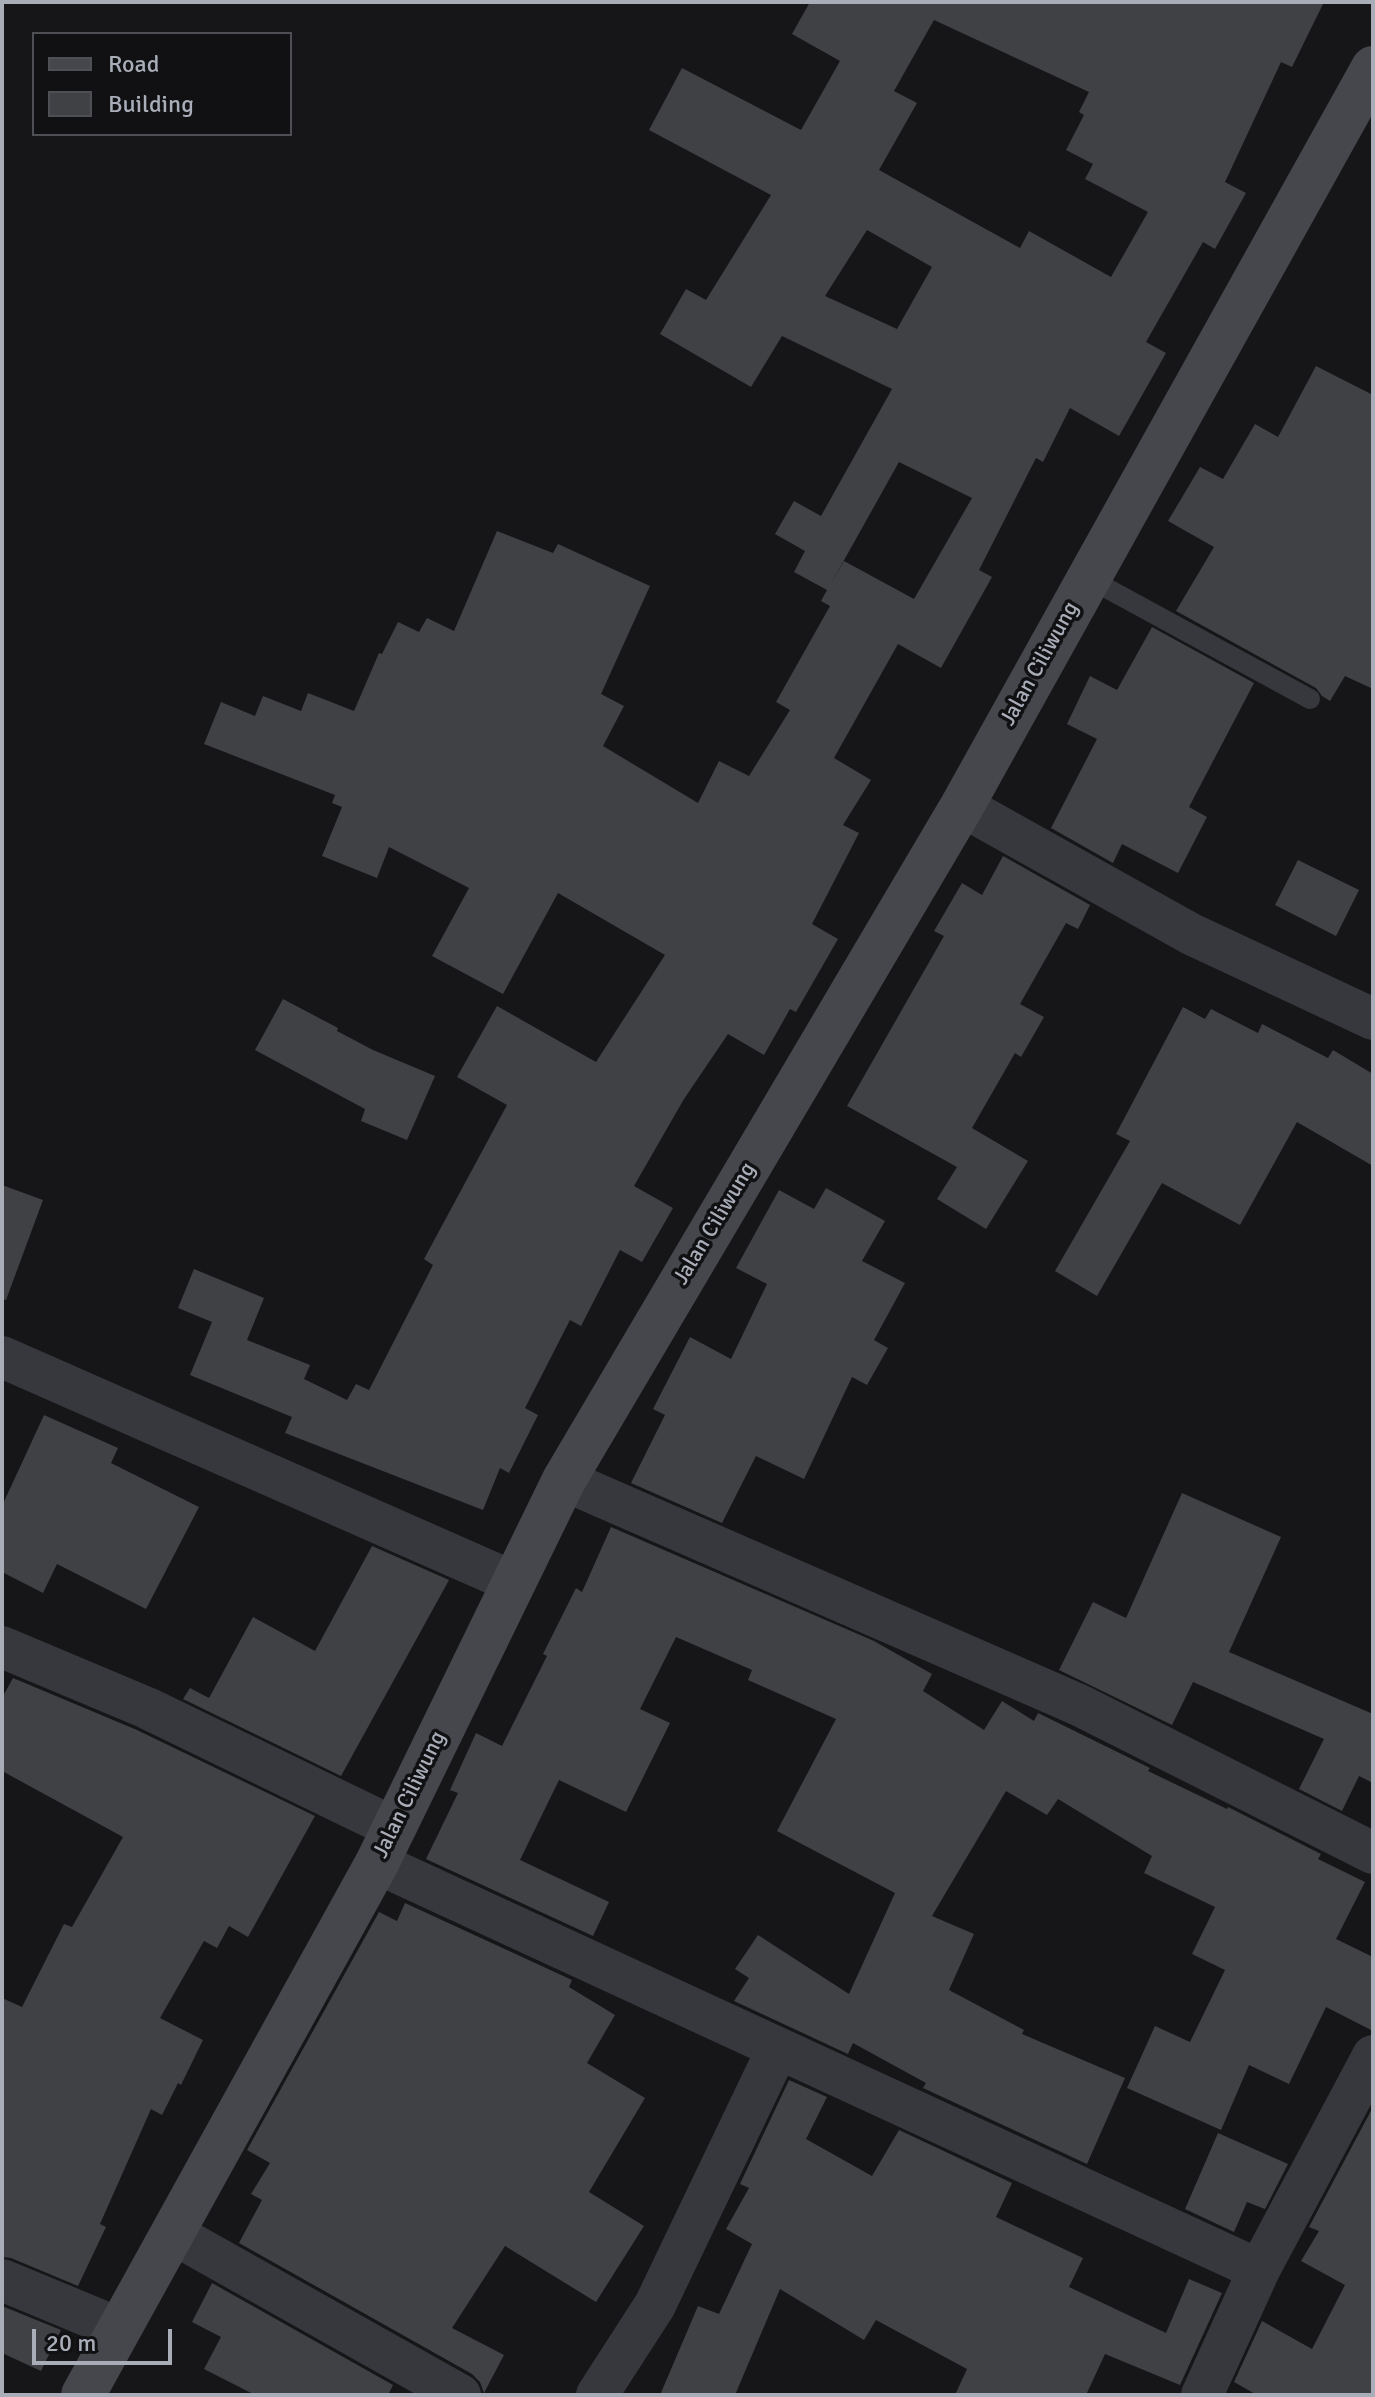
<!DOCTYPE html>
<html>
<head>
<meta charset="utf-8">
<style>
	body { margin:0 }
	#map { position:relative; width:1375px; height:2397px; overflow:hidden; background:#161618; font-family:Signika,sans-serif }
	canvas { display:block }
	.frame { position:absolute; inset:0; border:4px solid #a8adb8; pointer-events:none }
	.legend { position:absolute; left:32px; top:32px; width:260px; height:104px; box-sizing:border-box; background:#111113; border:2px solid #4d4f55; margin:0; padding:10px 14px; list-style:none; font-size:24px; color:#a8adb8 }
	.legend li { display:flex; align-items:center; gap:16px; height:40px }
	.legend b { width:40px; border:2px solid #4d4f55 }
	.scale { position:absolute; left:32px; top:2329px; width:140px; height:36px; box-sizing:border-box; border:4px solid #a8adb8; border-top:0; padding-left:10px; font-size:24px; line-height:28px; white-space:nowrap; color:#a8adb8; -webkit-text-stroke:6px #111113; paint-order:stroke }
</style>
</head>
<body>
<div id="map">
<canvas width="1375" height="2397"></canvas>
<div class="frame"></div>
<ul class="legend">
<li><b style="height:10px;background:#45474d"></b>Road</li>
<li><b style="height:22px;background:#404145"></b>Building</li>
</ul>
<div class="scale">20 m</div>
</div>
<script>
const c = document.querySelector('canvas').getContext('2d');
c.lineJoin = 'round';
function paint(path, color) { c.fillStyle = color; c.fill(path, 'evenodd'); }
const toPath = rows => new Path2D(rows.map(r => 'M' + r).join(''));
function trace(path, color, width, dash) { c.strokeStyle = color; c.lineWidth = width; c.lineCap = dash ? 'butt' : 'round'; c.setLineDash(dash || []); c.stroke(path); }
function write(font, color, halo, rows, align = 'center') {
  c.font = font + ' Signika,sans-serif'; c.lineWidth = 7; c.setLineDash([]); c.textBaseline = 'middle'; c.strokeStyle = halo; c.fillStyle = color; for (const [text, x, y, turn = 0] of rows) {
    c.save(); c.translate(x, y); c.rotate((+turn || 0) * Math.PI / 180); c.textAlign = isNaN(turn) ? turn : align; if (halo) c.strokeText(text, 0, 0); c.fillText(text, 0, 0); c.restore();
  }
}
paint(toPath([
	[810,2,1324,2,1292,67,1281,62,1225,182,1246,193,1215,249,1203,242,1146,342,1166,353,1119,436,1070,408,1043,462,1036,458,979,570,992,577,941,668,898,644,834,758,871,780,843,825,859,833,812,924,838,939,796,1012,790,1009,764,1055,728,1034,684,1099,634,1186,673,1208,642,1262,620,1250,581,1326,570,1320,525,1408,538,1415,509,1473,500,1468,483,1510,285,1433,292,1417,190,1375,212,1322,178,1308,194,1269,264,1298,247,1340,310,1365,304,1379,347,1400,356,1384,369,1390,433,1265,424,1259,507,1105,457,1077,497,1006,596,1062,665,955,558,893,503,994,432,956,469,888,389,847,377,878,322,856,342,807,332,803,335,795,204,744,221,702,255,716,263,696,301,711,308,693,354,711,379,653,382,654,398,622,419,632,427,618,454,631,497,531,553,553,558,544,650,586,601,694,624,706,603,746,698,803,719,761,749,776,790,710,776,702,830,606,821,601,827,590,794,572,805,551,775,534,794,501,821,516,892,389,782,336,751,387,660,334,686,289,706,300,771,195,649,130,682,68,801,130,840,61,792,34],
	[934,20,1089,92,1079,112,1084,115,1066,150,1093,164,1085,179,1148,212,1111,277,1029,231,1020,248,879,170,917,103,894,91],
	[867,230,932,267,897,329,825,296],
	[899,462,972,498,914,599,844,561,829,587],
	[1316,366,1373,395,1373,689,1345,676,1330,701,1322,696,1316,688,1176,611,1214,547,1168,521,1200,467,1223,479,1255,424,1278,437],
	[1152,627,1254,683,1189,807,1207,817,1178,873,1122,844,1113,863,1051,828,1097,739,1067,724,1090,676,1117,690],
	[1003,856,1090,905,1078,929,1066,923,1020,1004,1044,1017,1021,1057,1015,1053,972,1128,1028,1161,986,1229,937,1199,957,1167,847,1106,944,936,934,931,962,883,982,895],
	[1298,860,1359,890,1336,936,1275,905],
	[283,999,338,1028,337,1031,373,1050,435,1076,407,1140,361,1121,365,1109,255,1050],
	[1183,1007,1205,1019,1211,1009,1258,1033,1262,1024,1328,1058,1333,1050,1373,1074,1373,1166,1297,1122,1240,1225,1162,1183,1097,1296,1055,1271,1130,1141,1116,1134],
	[2,1185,43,1200,6,1300,2,1299],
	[826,1188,885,1221,862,1261,905,1283,874,1340,888,1348,867,1385,852,1377,804,1479,756,1456,722,1523,631,1483,665,1415,653,1409,690,1337,731,1359,767,1284,736,1268,779,1190,814,1209],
	[44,1415,118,1448,111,1463,199,1507,146,1609,57,1564,43,1593,2,1572,2,1506],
	[1182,1493,1281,1537,1229,1652,1373,1714,1373,1783,1359,1776,1342,1811,1299,1789,1324,1739,1193,1682,1172,1725,1059,1670,1093,1602,1126,1618],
	[611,1527,874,1641,932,1674,923,1691,984,1730,1002,1701,1034,1721,1038,1713,1150,1768,1148,1771,1227,1809,1228,1807,1321,1854,1318,1859,1365,1882,1336,1939,1373,1957,1373,2031,1326,2007,1289,2084,1249,2065,1221,2130,1127,2088,1155,2026,1190,2042,1225,1970,1192,1954,1215,1907,1144,1873,1152,1856,1058,1799,1047,1815,1006,1791,932,1916,974,1934,949,1990,1024,2030,1022,2034,1125,2078,1087,2164,923,2088,926,2083,853,2043,848,2054,734,2001,749,1978,735,1969,758,1935,849,1994,895,1893,777,1831,836,1719,748,1680,752,1670,676,1637,640,1709,670,1723,626,1812,559,1780,520,1860,609,1902,593,1936,426,1859,458,1793,450,1790,476,1733,502,1746,547,1656,543,1654,576,1588,582,1592],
	[372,1546,449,1580,341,1776,183,1699,190,1688,209,1698,253,1617,315,1651],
	[13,1678,137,1730,315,1816,248,1937,229,1926,217,1948,204,1941,160,2018,203,2040,181,2085,178,2083,162,2115,151,2109,100,2224,106,2227,78,2286,11,2258,2,2257,2,1998,22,2007,64,1924,72,1927,123,1837,2,1771,2,1698],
	[405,1903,572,1980,569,1987,615,2015,587,2063,645,2098,589,2192,644,2226,596,2302,505,2246,452,2328,504,2355,484,2393,480,2382,472,2374,239,2243,262,2200,251,2194,270,2163,247,2150,379,1912,397,1921],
	[789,2080,827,2097,806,2139,872,2176,899,2130,1012,2183,996,2217,1083,2258,1069,2287,1166,2333,1189,2279,1222,2293,1180,2385,1105,2354,1086,2395,955,2395,967,2369,876,2320,864,2340,780,2289,735,2395,660,2395,698,2306,719,2314,752,2244,726,2229,749,2188,740,2184],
	[1373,2107,1373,2395,1257,2395,1234,2382,1262,2321,1312,2349,1345,2285,1301,2261,1319,2231,1309,2227],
	[1218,2133,1288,2164,1265,2209,1247,2202,1234,2232,1185,2209],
	[212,2283,393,2385,388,2395,255,2395,204,2369,221,2337,192,2322],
	[2,2306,61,2330,41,2371,2,2353]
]), '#404145');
trace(toPath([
	[1088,578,1310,699]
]), '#37383d', 20);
trace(toPath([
	[962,806,1191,934,1373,1019],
	[2,1357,513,1582],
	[564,1480,1079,1705,1373,1853],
	[2,1647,147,1708,394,1828],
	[377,1863,1259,2270],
	[172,2233,460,2395],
	[2,2280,120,2329],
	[597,2395,655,2305,778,2048],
	[1202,2395,1259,2270,1373,2056]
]), '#37383d', 42);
trace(toPath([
	[83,2395,377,1863,564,1480,962,806,1373,68]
]), '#45474d', 44);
write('22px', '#a8adb8', '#111113', [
	["Jalan Ciliwung",1040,664,-61],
	["Jalan Ciliwung",715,1224,-59],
	["Jalan Ciliwung",410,1795,-64]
]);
</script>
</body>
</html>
